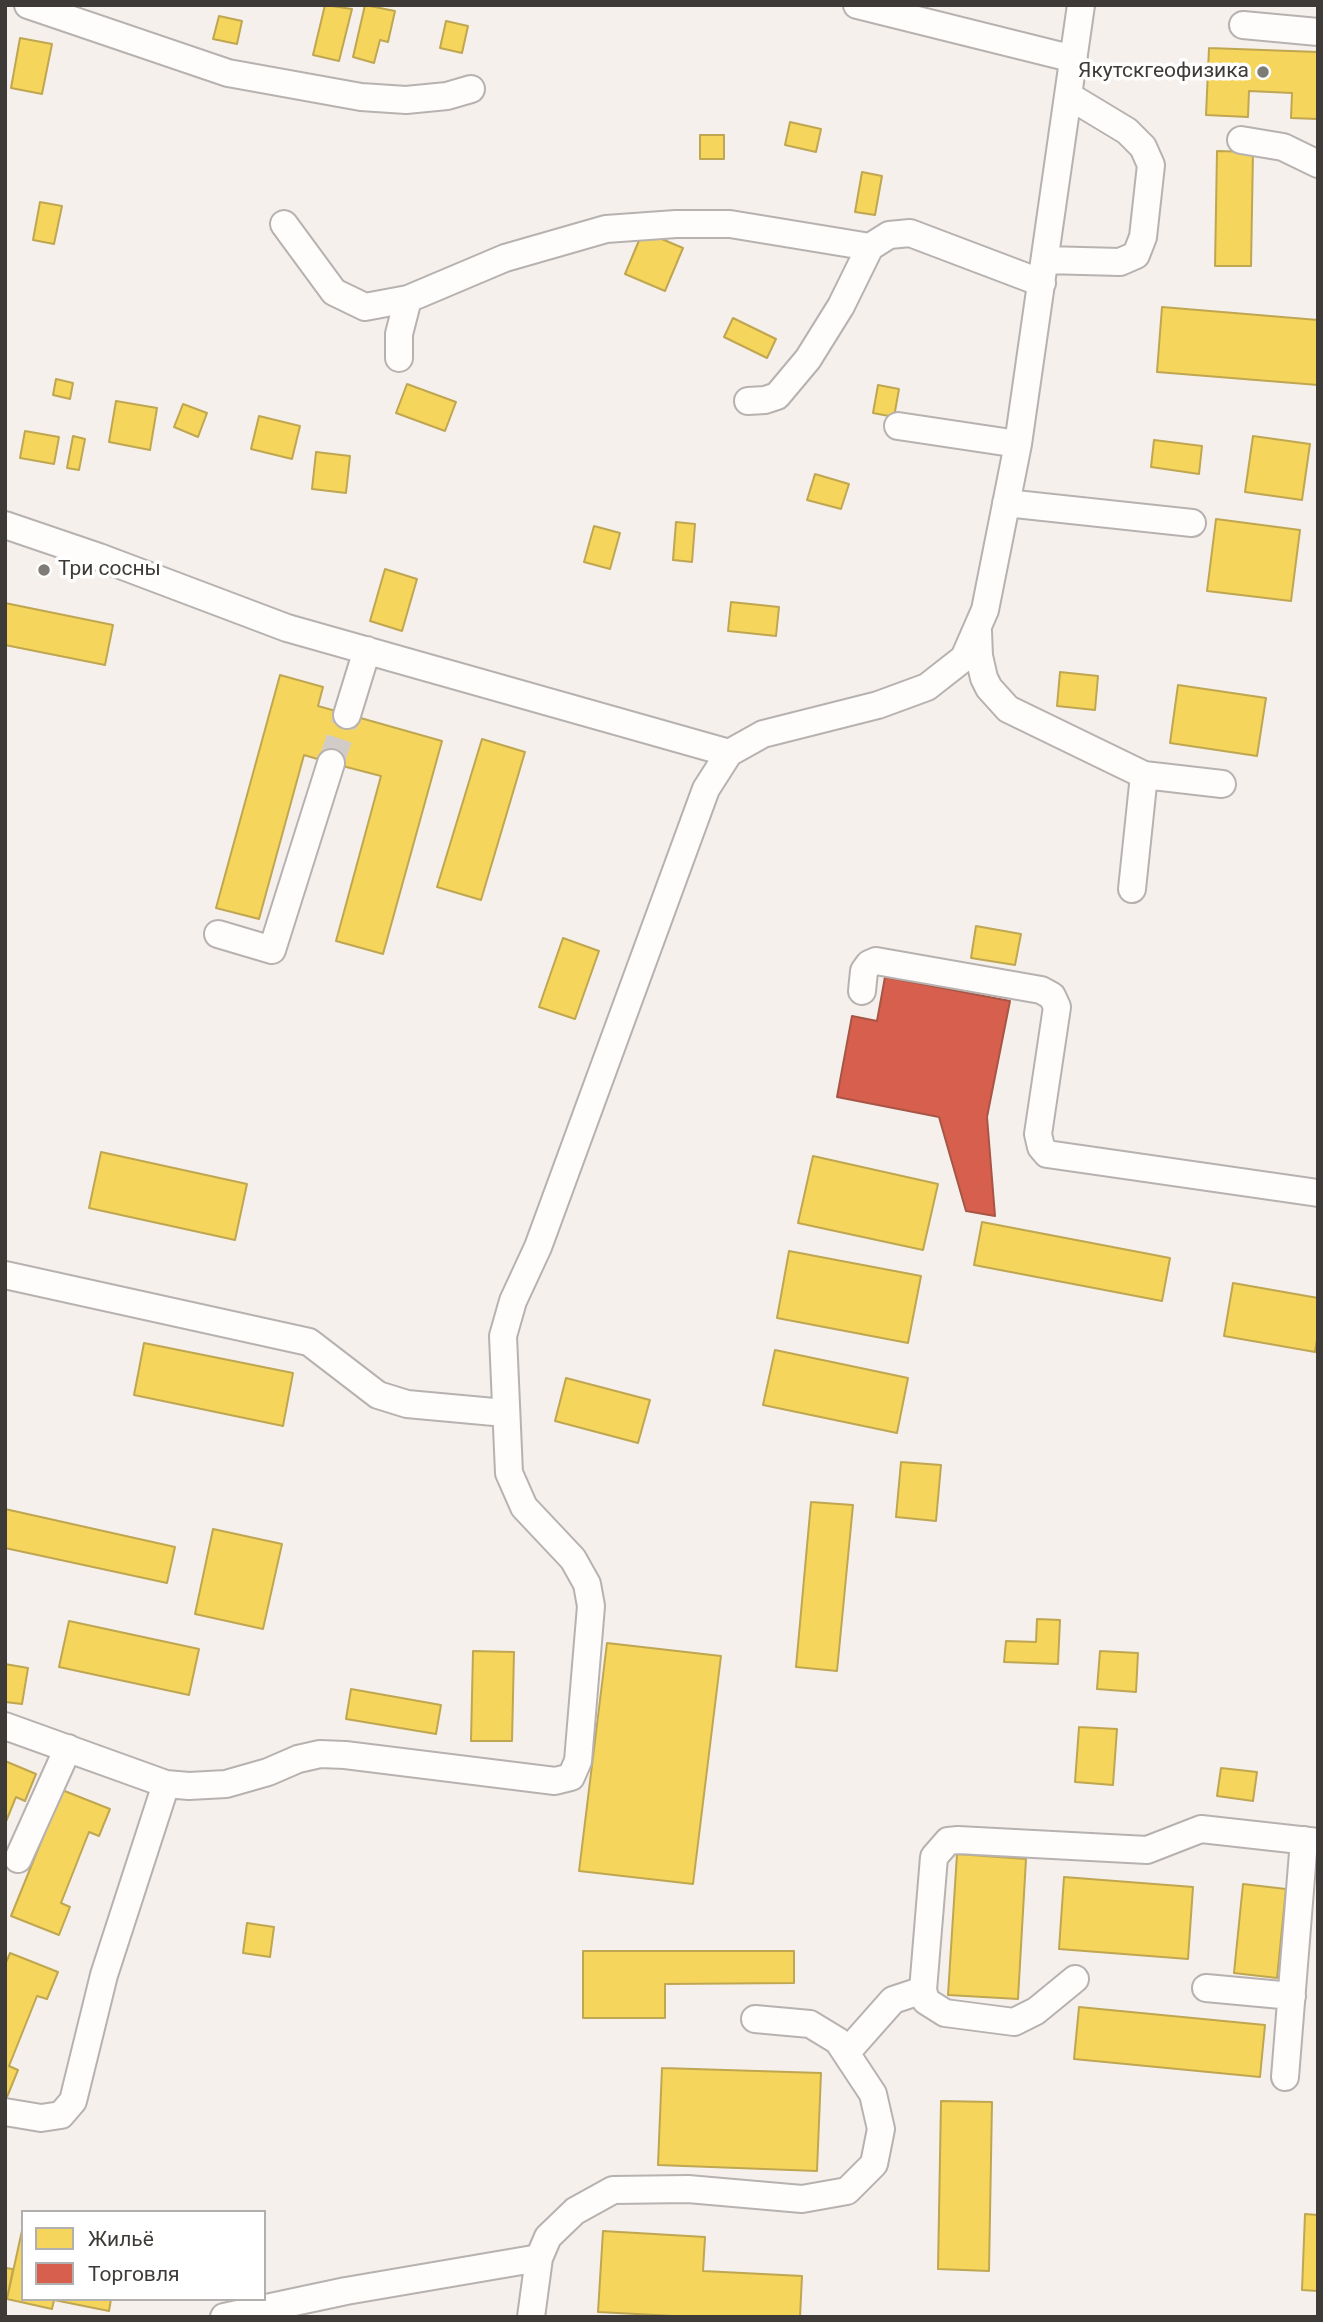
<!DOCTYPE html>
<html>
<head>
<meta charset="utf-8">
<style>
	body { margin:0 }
	#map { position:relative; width:1323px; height:2322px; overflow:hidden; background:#f6f0ec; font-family:Roboto,sans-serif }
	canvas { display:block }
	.frame { position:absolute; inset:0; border:7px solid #3e3a37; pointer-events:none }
	.legend { position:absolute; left:21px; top:2210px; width:245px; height:91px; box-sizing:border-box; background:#fff; border:2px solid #b2b0af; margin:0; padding:9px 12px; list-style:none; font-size:21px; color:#3e3a37 }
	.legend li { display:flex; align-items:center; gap:14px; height:35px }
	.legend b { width:35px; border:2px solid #b2b0af }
</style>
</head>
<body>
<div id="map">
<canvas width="1323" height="2322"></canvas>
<div class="frame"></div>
<ul class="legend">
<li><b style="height:19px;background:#f6d55c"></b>Жильё</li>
<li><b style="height:19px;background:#d6604d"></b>Торговля</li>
</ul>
</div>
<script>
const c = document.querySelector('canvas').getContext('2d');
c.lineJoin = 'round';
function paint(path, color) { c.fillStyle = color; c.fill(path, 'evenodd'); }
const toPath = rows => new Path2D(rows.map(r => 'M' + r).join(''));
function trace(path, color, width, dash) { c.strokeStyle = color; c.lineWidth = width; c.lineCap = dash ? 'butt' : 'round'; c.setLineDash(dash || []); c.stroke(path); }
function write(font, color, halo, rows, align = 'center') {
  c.font = font + ' Roboto,sans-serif'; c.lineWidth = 7; c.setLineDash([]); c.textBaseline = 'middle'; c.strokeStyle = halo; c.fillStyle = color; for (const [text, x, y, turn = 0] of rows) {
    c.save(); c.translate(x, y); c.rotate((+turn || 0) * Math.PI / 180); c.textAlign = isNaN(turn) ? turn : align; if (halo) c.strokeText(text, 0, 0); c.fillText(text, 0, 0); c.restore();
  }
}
const homes = toPath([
	[325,5,352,9,339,61,313,55,325,5],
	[365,5,395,11,388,42,380,40,374,63,353,57,365,5],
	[219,16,242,21,237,44,213,39,219,16],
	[446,21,468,26,462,53,440,48,446,21],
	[20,38,52,44,42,94,11,88,20,38],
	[1209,48,1318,52,1318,119,1291,118,1292,93,1249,91,1248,117,1206,115,1209,48],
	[790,122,821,129,816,152,785,145,790,122],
	[700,135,724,135,724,159,700,159,700,135],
	[1217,151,1253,152,1251,266,1215,266,1217,151],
	[862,172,882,176,875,215,855,212,862,172],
	[40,202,62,206,54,244,33,240,40,202],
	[643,231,683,248,665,291,625,274,643,231],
	[1162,307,1318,320,1318,385,1157,372,1162,307],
	[733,318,776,339,767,358,724,337,733,318],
	[56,379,73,383,70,399,53,395,56,379],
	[407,384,456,402,445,431,396,413,407,384],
	[878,385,899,389,894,417,873,413,878,385],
	[116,401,157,408,150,450,109,442,116,401],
	[183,404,207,413,198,437,174,427,183,404],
	[259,416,300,426,292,459,251,449,259,416],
	[25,431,59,437,54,464,20,458,25,431],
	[73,436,85,439,79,470,67,468,73,436],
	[1253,436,1310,444,1302,500,1245,492,1253,436],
	[1154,440,1202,446,1199,474,1151,467,1154,440],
	[316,452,350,456,346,493,312,489,316,452],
	[815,474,849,484,841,509,807,500,815,474],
	[1216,519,1300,530,1291,601,1207,591,1216,519],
	[676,522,695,524,692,562,673,560,676,522],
	[594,526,620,533,610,569,584,562,594,526],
	[385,569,417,579,402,631,370,621,385,569],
	[731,602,779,607,776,636,728,631,731,602],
	[5,603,113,625,105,665,5,645,5,603],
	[1060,672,1098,676,1095,710,1057,706,1060,672],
	[280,675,323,687,318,706,442,741,383,954,336,941,381,776,331,763,304,755,259,919,216,908,280,675],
	[1178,685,1266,698,1257,756,1170,743,1178,685],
	[482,739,525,752,481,900,437,887,482,739],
	[976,926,1021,934,1015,965,971,958,976,926],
	[563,938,599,951,575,1019,539,1007,563,938],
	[101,1152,247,1184,235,1240,89,1208,101,1152],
	[813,1156,938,1184,923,1250,798,1223,813,1156],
	[982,1222,1170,1258,1162,1301,974,1265,982,1222],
	[789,1251,921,1276,908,1343,777,1318,789,1251],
	[1233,1283,1318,1298,1318,1334,1315,1352,1224,1336,1233,1283],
	[144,1343,293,1373,283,1426,134,1395,144,1343],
	[775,1350,908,1378,897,1433,763,1405,775,1350],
	[566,1378,650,1400,638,1443,555,1421,566,1378],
	[901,1462,941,1465,936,1521,896,1517,901,1462],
	[811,1502,853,1505,837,1671,796,1667,811,1502],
	[5,1509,175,1547,167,1583,5,1548,5,1509],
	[213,1529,282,1544,263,1629,195,1614,213,1529],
	[1037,1619,1060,1620,1058,1664,1004,1662,1006,1641,1036,1642,1037,1619],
	[69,1621,199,1649,189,1695,59,1667,69,1621],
	[607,1643,721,1656,693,1884,579,1871,607,1643],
	[473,1651,514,1652,512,1741,471,1741,473,1651],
	[1100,1651,1138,1653,1136,1692,1097,1689,1100,1651],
	[5,1664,28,1668,22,1704,5,1702,5,1664],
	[351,1689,441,1705,436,1734,346,1719,351,1689],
	[1079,1727,1117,1729,1113,1785,1075,1782,1079,1727],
	[5,1761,36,1774,25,1801,16,1797,5,1824,5,1761],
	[1221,1768,1257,1772,1253,1801,1217,1796,1221,1768],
	[62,1790,110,1809,99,1836,89,1832,61,1903,70,1907,59,1935,11,1916,62,1790],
	[957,1854,1026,1859,1018,1999,948,1995,957,1854],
	[1064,1877,1193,1887,1188,1959,1059,1949,1064,1877],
	[1243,1884,1286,1889,1277,1978,1234,1973,1243,1884],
	[247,1923,274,1927,270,1957,243,1953,247,1923],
	[583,1951,794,1951,794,1983,665,1984,665,2018,583,2018,583,1951],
	[10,1953,58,1972,47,1999,37,1996,9,2066,18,2070,7,2097,5,2097,5,1965,10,1953],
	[1079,2007,1265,2025,1260,2077,1074,2059,1079,2007],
	[662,2068,821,2073,817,2171,658,2165,662,2068],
	[941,2101,992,2102,989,2271,938,2269,941,2101],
	[1305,2214,1318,2215,1318,2291,1302,2290,1305,2214],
	[23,2226,23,2299,111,2299,109,2311,54,2300,52,2309,7,2299,23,2226],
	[603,2231,705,2237,703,2271,802,2276,800,2317,693,2317,598,2312,603,2231],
	[5,2268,13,2269,7,2299,5,2299,5,2268]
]);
paint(homes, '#f6d55c');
trace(homes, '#bfa651', 2);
const shops = toPath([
	[885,977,1010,1001,987,1117,995,1216,966,1211,939,1117,837,1097,852,1016,877,1021,885,977]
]);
paint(shops, '#d6604d');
trace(shops, '#a85546', 2);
trace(toPath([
	[331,763,347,715]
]), '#d1ccc8', 26, [26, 13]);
const minor = toPath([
	[28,5,228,73,361,97,406,100,447,96,471,89],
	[857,5,1074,59],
	[1243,25,1318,32],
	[1241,140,1283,147,1318,164],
	[284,224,334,292,365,307,408,299,505,258,606,229,676,224,730,224,870,247,889,235,910,233,1042,283],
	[1045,260,1120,262,1136,255,1143,237,1151,165,1143,147,1127,131,1069,96],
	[399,358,399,334,408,299],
	[748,401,765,400,777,396,808,359,841,306,870,247],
	[898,426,1018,444],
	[1006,503,1192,523],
	[5,525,99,557,287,628,729,753],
	[978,631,979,656,984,678,989,688,1008,709,1144,775,1132,889],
	[347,715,367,650],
	[1144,775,1222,784],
	[218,934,272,950,331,763],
	[862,991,864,971,869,964,876,961,1041,990,1052,996,1057,1007,1038,1134,1041,1147,1047,1154,1318,1193],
	[5,1275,309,1342,378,1395,407,1404,505,1413],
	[5,1726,166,1784,189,1786,226,1784,268,1772,298,1759,320,1754,345,1755,555,1781,571,1777,578,1761,591,1606,587,1584,573,1559,524,1507,509,1473,503,1336,513,1301,538,1247,706,789,729,753,763,734,878,705,927,687,964,658,985,610,1018,444,1081,5],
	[18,1859,68,1748],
	[1075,1979,1036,2011,1014,2022,945,2013,926,2001,923,1990,934,1857,948,1841,958,1840,1147,1850,1201,1829,1318,1842],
	[1206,1988,1292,1996],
	[846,2053,893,2000,923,1990],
	[1285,2077,1304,1840],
	[5,2112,41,2118,61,2115,73,2101,104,1975,166,1784],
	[224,2317,346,2291,539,2258],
	[531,2317,539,2258,548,2237,575,2211,613,2190,688,2189,802,2199,847,2191,874,2164,881,2129,873,2094,838,2041,810,2024,755,2019]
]);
trace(minor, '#b7b2b0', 30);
trace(minor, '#fefdfc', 26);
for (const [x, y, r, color] of [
	[1263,72,7,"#7e7a76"],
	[44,570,7,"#7e7a76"]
]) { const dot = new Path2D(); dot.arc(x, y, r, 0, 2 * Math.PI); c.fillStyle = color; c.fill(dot); trace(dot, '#fff', 2.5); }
write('21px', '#3e3a37', '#fff', [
	["Якутскгеофизика",1249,72],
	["Три сосны",58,570,"left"]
], 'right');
</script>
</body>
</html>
